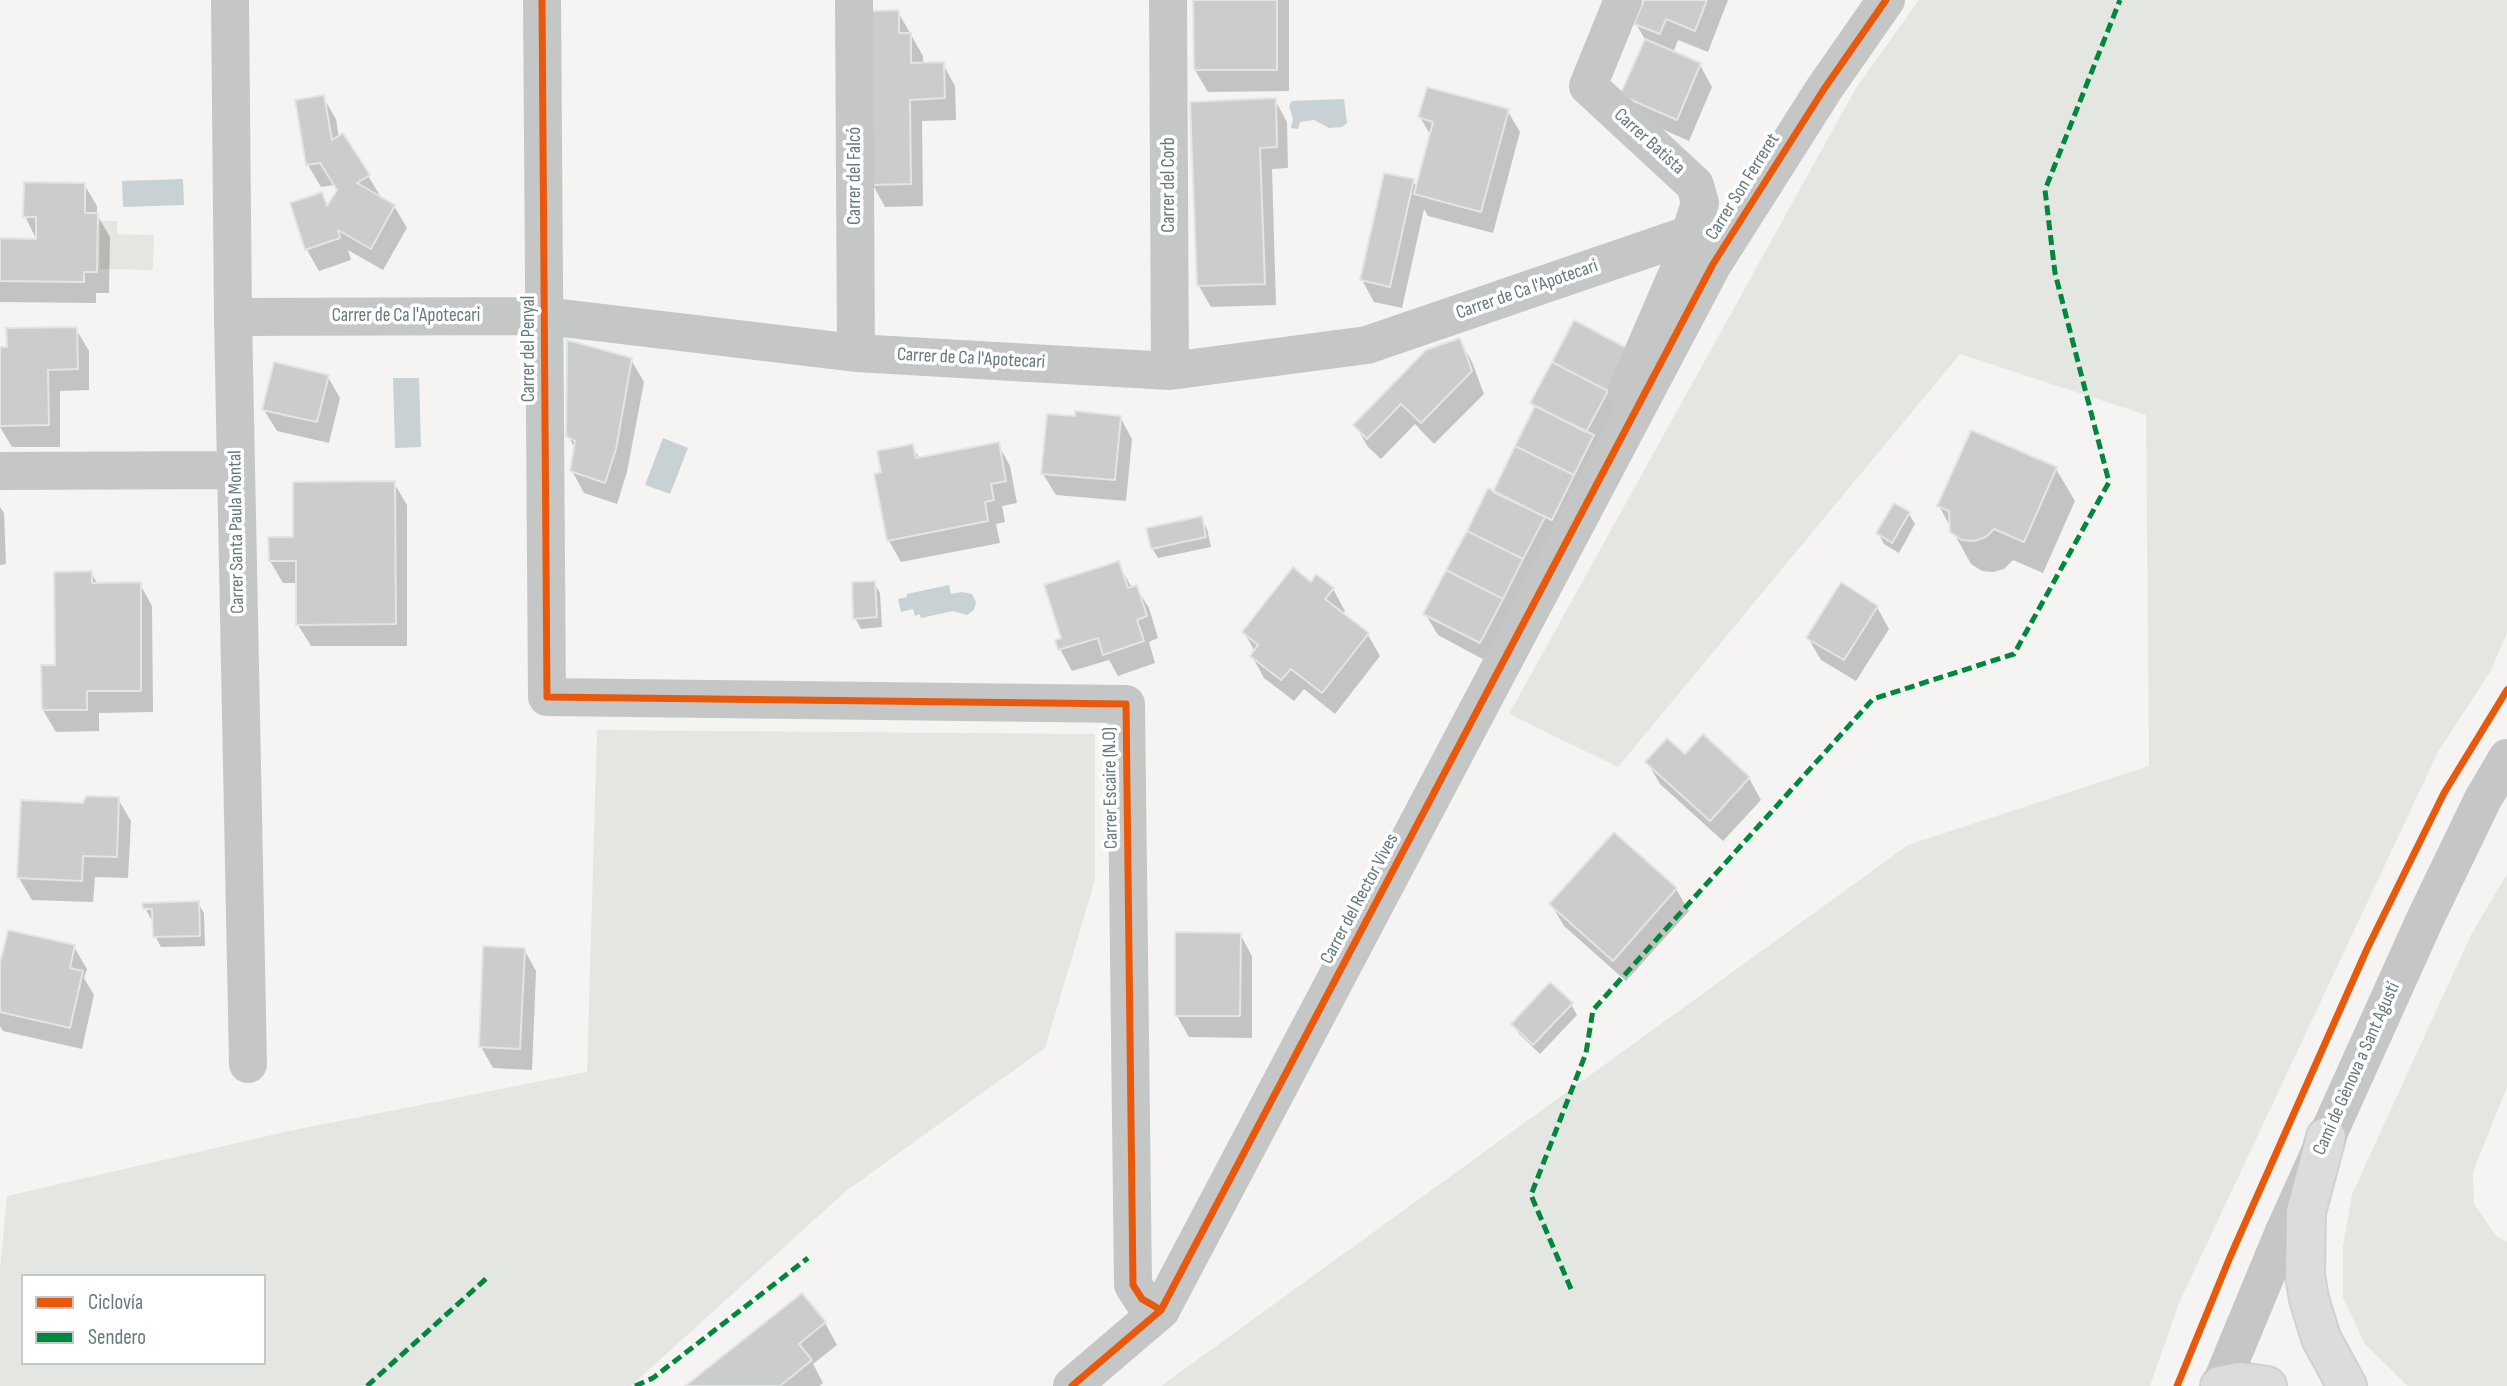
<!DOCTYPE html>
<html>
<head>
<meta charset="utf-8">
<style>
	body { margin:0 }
	#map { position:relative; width:2507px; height:1386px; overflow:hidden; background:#f5f4f3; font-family:"Sofia Sans Condensed",sans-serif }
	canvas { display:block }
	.legend { position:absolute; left:21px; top:1274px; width:245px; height:91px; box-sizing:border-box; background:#fff; border:2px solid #c2c9cd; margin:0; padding:9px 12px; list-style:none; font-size:21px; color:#677981 }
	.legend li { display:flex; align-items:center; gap:14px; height:35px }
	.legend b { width:35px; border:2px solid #c2c9cd }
</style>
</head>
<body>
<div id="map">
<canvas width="2507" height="1386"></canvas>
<ul class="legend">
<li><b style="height:9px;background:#e8590c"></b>Ciclovía</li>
<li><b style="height:9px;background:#00873e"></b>Sendero</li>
</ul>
</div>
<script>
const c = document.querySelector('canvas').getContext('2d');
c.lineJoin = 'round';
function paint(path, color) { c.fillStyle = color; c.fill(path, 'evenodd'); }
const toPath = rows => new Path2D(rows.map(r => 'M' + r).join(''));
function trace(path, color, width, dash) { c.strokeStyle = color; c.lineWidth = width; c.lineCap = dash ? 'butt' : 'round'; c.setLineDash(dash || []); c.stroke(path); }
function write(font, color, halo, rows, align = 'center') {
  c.font = font + ' "Sofia Sans Condensed",sans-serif'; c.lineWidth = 7; c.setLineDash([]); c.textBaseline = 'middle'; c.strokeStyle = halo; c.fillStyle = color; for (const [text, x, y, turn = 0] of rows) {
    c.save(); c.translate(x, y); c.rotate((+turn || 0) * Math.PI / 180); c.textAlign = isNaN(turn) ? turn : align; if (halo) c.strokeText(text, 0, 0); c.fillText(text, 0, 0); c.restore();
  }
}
paint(toPath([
	[1919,0,2507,0,2507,633,2490,672,2438,752,2179,1303,2150,1386,1161,1386,1908,845,2149,766,2146,415,1960,354,1618,767,1509,714,1856,88],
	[100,221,117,221,117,234,154,235,153,270,100,269],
	[597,730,1095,734,1095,880,1045,1048,846,1191,631,1386,0,1386,0,1269,7,1196,289,1131,587,1072],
	[23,1276,264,1276,264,1363,23,1363],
	[2507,874,2507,1087,2473,1172,2474,1204,2496,1236,2507,1242,2507,1386,2408,1386,2365,1344,2343,1298,2343,1247,2352,1194,2471,935]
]), '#e4e6e1');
paint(toPath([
	[1344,99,1347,123,1342,127,1329,128,1314,120,1300,122,1298,129,1291,128,1293,119,1289,106,1292,101],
	[183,179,184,205,123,207,122,181],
	[393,378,419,378,421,447,395,448],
	[663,438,688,448,670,494,645,485],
	[949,585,951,594,962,592,972,594,976,602,974,610,967,615,953,611,921,618,920,614,915,616,913,609,901,612,898,599,907,597,907,594]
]), '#c8d1d3');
paint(toPath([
	[1195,0,1289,0,1289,91,1208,92,1195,70],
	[1646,0,1728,0,1708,52,1678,40,1673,53,1700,65,1712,87,1689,141,1635,117,1622,95,1646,41,1636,24],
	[898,12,923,56,923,64,943,64,955,86,956,120,922,121,923,206,885,207,873,185],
	[323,97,336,119,339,138,368,176,381,197,394,206,407,228,383,270,348,250,351,260,319,271,307,250,292,204,321,194,329,207,339,191,334,185,321,187,308,165,297,102],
	[1275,100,1287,122,1288,168,1272,169,1276,305,1211,307,1199,286],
	[1507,110,1520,132,1493,233,1428,216,1424,209,1402,308,1374,302,1362,280,1413,181,1417,188,1431,136,1420,117],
	[84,184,97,206,97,215,110,237,109,293,96,293,96,303,0,302,0,240,37,241,25,216],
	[76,329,89,351,89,390,60,391,60,447,12,447,0,427,0,349,8,349],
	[1459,340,1472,362,1484,394,1434,444,1415,424,1381,459,1368,447,1355,425],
	[631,360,644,382,627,472,617,504,584,493,572,471,575,449,568,435],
	[1642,373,1492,664,1438,635,1425,614,1494,494,1536,409,1532,403],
	[328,377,340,398,329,443,277,431,264,410],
	[1120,417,1132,439,1126,501,1056,495,1043,474],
	[998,444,1010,466,1017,503,1002,506,1005,522,996,524,1000,543,901,562,889,541,883,473,912,446,920,459],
	[2056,469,2075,501,2043,573,2013,560,2004,569,1993,572,1982,571,1971,564,1939,506],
	[394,483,407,505,407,646,311,646,298,625,298,583,283,583,270,561,295,539],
	[1895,506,1909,514,1915,524,1899,553,1884,544,1878,533],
	[0,507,4,513,6,564,0,565],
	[1201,518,1207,529,1211,547,1158,558,1152,548],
	[1118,563,1132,588,1136,587,1149,608,1158,638,1149,642,1155,663,1118,676,1109,660,1072,671,1060,649,1063,639],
	[91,573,98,584,140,584,152,606,153,712,99,713,99,731,56,732,43,710],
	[874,583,880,593,882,627,861,629,855,618],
	[1311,584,1333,589,1345,611,1342,615,1368,635,1380,656,1335,714,1304,689,1294,701,1264,678,1252,656,1255,652,1244,632],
	[1877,607,1889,629,1856,681,1821,660,1808,638],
	[1685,756,1749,778,1761,800,1723,841,1660,784,1647,762],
	[118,799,131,821,128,878,95,877,93,902,32,900,19,878],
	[1614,834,1676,889,1689,911,1626,981,1564,926,1551,904],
	[198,903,204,913,205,946,161,947,155,936,154,919,151,919,145,908],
	[1240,934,1252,956,1252,1038,1189,1037,1177,1016],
	[74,947,87,969,84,978,94,995,82,1049,3,1031,0,1026,0,970],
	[524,949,536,971,532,1070,493,1068,481,1047],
	[1571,1004,1577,1015,1540,1054,1519,1034,1513,1024],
	[802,1295,825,1323,837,1345,813,1364,823,1383,819,1386,688,1386]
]), '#0003');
const building = toPath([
	[1193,0,1277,0,1277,70,1194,70,1193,0],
	[1644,0,1707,0,1695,31,1666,19,1660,34,1634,24,1644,0],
	[899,10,899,33,911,33,911,63,944,62,945,98,910,100,911,184,871,185,868,11,899,10],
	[1645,39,1701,63,1677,120,1620,95,1645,39],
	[1427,87,1509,109,1481,212,1414,194,1433,122,1418,117,1427,87],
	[324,95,332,140,343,133,370,175,357,183,395,205,371,249,338,230,340,238,305,250,290,203,322,192,327,206,337,190,320,163,306,165,295,100,324,95],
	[1276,98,1277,147,1260,148,1265,284,1197,286,1190,102,1276,98],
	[1384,173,1414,179,1390,287,1360,280,1384,173],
	[24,182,85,183,85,213,98,213,97,272,84,272,84,282,0,281,0,238,36,239,36,217,23,217,24,182],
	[1574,320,1630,350,1608,391,1552,362,1574,320],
	[77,327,78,369,48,370,49,425,0,426,0,347,7,347,6,328,77,327],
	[1460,338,1472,371,1421,423,1401,404,1367,439,1353,425,1426,350,1460,338],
	[567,340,632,358,616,449,605,483,570,471,575,441,566,436,567,340],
	[274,362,329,375,317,422,262,410,274,362],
	[1552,362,1608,391,1586,432,1530,403,1552,362],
	[1535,406,1594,435,1574,475,1515,446,1535,406],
	[1075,411,1121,416,1115,480,1041,474,1047,414,1075,416,1075,411],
	[1971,430,2057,467,2024,542,1994,529,1986,537,1974,541,1962,540,1950,532,1949,511,1937,506,1971,430],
	[999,442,1006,481,991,484,994,500,985,502,988,521,887,541,874,474,881,472,877,451,913,444,916,458,999,442],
	[1515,446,1574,475,1552,520,1493,492,1515,446],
	[395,481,396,624,296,625,296,561,269,561,268,537,293,537,293,482,395,481],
	[1488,488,1545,517,1523,559,1467,531,1488,488],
	[1894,503,1910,512,1892,543,1876,533,1894,503],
	[1202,516,1206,537,1151,549,1146,528,1202,516],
	[1467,531,1523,559,1503,599,1446,570,1467,531],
	[1119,561,1128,588,1137,585,1147,616,1137,620,1144,641,1103,655,1098,638,1058,650,1055,640,1061,638,1044,585,1119,561],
	[1293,567,1311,582,1316,574,1334,588,1325,599,1369,633,1322,693,1291,669,1281,680,1250,656,1258,645,1242,632,1293,567],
	[1446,570,1503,599,1480,643,1423,614,1446,570],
	[92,571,92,583,141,582,141,691,87,691,87,710,42,710,41,665,55,665,54,572,92,571],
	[875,581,877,617,853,619,852,582,875,581],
	[1841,582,1878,606,1844,660,1806,638,1841,582],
	[1703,734,1750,777,1710,821,1645,762,1667,738,1685,754,1703,734],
	[86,796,119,797,117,857,83,856,82,881,17,878,21,800,83,803,86,796],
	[1614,832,1677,888,1613,961,1549,904,1614,832],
	[199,901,200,936,153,937,152,909,143,909,142,903,199,901],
	[8,930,75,945,70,968,83,971,70,1028,0,1012,0,963,8,930],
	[1175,932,1241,933,1240,1016,1175,1016,1175,932],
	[483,946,525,948,520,1049,479,1047,483,946],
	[1550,982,1573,1003,1533,1045,1511,1024,1550,982],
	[802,1293,826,1322,799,1344,812,1360,780,1386,685,1386,802,1293]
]);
paint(building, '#cbcccc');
trace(building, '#e4e4e3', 2);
const motorway = toPath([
	[2326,1137,2306,1212,2305,1275,2309,1299,2321,1338,2347,1386],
	[2220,1386,2240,1382,2267,1386]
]);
trace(motorway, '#d0d1d1', 42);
trace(toPath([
	[230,0,233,317,248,1064],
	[542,0,547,697,1126,704,1133,1285,1142,1299,1161,1310],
	[854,0,856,353],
	[1168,0,1170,371],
	[1623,0,1588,86,1695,185,1700,203,1678,272,1627,390,1641,399],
	[233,317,545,316,856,353,1170,371,1367,345,1691,234],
	[0,471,236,470]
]), '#c5c7c7', 38);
trace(toPath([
	[1072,1386,1161,1310,1713,264,1824,89,1886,0],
	[2220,1386,2283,1234,2426,917,2483,799,2507,758]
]), '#c5c7c7', 38);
trace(motorway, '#dcdcdd', 38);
trace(toPath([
	[1571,1289,1531,1195,1586,1053,1593,1010,1873,699,2014,654,2109,482,2055,273,2045,190,2120,0],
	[367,1386,488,1277],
	[635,1386,653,1378,808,1258]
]), '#00873e', 5, [10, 5]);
trace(toPath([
	[542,0,547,697,1126,704,1133,1285,1142,1299,1161,1310],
	[1072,1386,1161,1310,1713,264,1824,89,1886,0],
	[2177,1386,2230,1257,2367,949,2444,793,2507,690]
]), '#e8590c', 7);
write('19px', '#677981', '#fff', [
	["Carrer Batista",1649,142,42],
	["Carrer del Falcó",855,176,-90],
	["Carrer del Corb",1169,185,-90],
	["Carrer Son Ferreret",1743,187,-58],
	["Carrer de Ca l'Apotecari",1527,290,-19],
	["Carrer de Ca l'Apotecari",406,316],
	["Carrer del Penyal",529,349,-90],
	["Carrer de Ca l'Apotecari",971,359,3],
	["Carrer Santa Paula Montal",237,532,-91],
	["Carrer Escaire (N.O)",1111,788,-91],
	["Carrer del Rector Vives",1360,899,-62],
	["Camí de Gènova a Sant Agustí",2357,1069,-66]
]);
</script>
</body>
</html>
